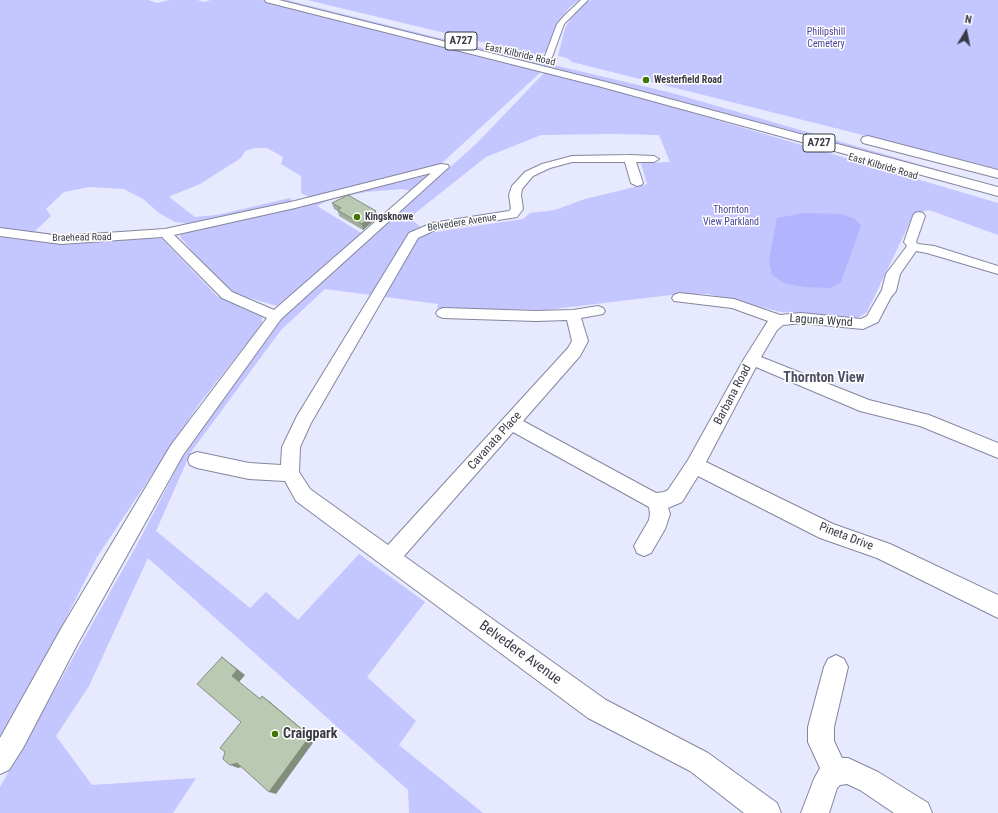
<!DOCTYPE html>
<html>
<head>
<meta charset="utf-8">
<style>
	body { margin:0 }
	#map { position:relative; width:998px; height:813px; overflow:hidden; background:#e7e9fe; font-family:"Roboto Condensed",sans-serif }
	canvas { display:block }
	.north { position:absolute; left:946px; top:12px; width:40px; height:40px; -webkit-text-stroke:3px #fff; paint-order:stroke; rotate:10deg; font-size:11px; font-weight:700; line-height:16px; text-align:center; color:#393a44 }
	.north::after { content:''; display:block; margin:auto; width:14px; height:18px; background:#393a44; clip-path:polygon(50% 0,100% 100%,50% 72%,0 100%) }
</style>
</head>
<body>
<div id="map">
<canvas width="998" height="813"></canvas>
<div class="north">N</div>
</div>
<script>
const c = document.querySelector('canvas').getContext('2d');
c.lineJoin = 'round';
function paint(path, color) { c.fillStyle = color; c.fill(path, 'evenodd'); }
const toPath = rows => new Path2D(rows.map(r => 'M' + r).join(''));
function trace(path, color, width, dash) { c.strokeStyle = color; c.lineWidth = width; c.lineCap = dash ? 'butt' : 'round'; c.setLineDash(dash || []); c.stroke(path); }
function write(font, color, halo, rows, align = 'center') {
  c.font = font + ' "Roboto Condensed",sans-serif'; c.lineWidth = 3; c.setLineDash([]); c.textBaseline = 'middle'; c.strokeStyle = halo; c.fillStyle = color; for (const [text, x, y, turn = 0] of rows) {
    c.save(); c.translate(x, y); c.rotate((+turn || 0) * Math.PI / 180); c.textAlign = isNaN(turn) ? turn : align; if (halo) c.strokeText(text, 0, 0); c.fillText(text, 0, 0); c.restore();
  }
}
paint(toPath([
	[0,0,148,0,157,3,169,0,197,0,204,2,211,0,262,0,541,72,442,163,311,198,301,193,301,176,281,164,283,157,267,148,255,148,245,151,241,158,200,184,173,195,169,197,195,217,217,215,290,198,292,201,192,224,175,222,159,213,143,199,124,189,89,187,64,192,46,209,51,216,35,231,54,234,80,234,78,237,53,237,0,229],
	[279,0,287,0,423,34,672,93,998,187,791,133,604,81],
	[307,0,579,0,570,7,557,22,548,51,537,55],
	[591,0,998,0,998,169,572,62,567,58,558,56,565,28,579,7],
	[545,72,612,89,998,203,998,235,929,210,914,214,867,312,858,318,781,312,708,294,671,295,545,310,437,308,438,304,325,289,281,330,191,452,156,531,250,608,266,592,298,620,359,554,425,602,367,677,416,721,399,745,483,813,409,813,408,790,148,558,89,686,56,736,92,785,196,778,173,813,0,813,0,787,139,541,190,443,275,324,477,143],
	[612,134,659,135,670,162,641,163,647,184,585,199,555,210,530,213,523,219,429,233,409,218,486,157,541,135],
	[423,176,426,176,411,191,402,189,366,192,329,200,317,206,363,234,277,306,236,294,212,275,181,238,180,233],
	[0,237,45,242,82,243,157,238,162,239,217,296,262,317,262,324,199,404,97,557,16,716,0,741]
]), '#c4c6ff');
paint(toPath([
	[804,213,842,214,855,219,861,226,841,282,830,288,804,287,784,283,772,275,769,261,777,218]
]), '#b3b4fe');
const street = toPath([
	[581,0,588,0,564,24,552,57,546,62,540,62,539,60,545,56,557,24,565,15,581,0],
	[629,155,654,156,659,159,654,162,636,162,643,183,641,185,637,186,631,183,625,162,572,162,550,168,533,176,522,189,521,195,523,209,517,217,435,230,418,238,311,423,300,447,299,472,310,489,388,545,568,348,572,341,567,320,536,321,443,318,438,316,436,313,438,310,443,308,536,311,573,310,598,306,603,308,605,311,603,314,581,318,588,341,580,356,523,421,656,493,664,492,668,490,688,460,744,359,768,321,732,308,674,301,672,298,674,295,679,293,734,299,780,315,801,313,861,319,867,316,882,290,886,274,907,246,904,242,913,216,915,213,919,212,923,213,925,216,916,242,918,244,934,246,998,266,998,274,927,253,916,251,900,274,896,291,891,297,878,322,863,329,801,323,783,325,777,330,761,357,869,400,929,415,998,443,998,458,920,426,860,411,756,367,706,462,833,524,890,544,998,595,998,618,877,558,820,538,698,476,682,502,668,508,670,514,665,529,651,553,644,556,637,553,634,546,649,520,650,514,649,507,513,432,404,556,606,700,708,753,777,803,781,813,744,813,690,771,588,718,296,501,285,481,249,479,197,468,190,465,188,460,190,455,197,452,249,463,281,465,282,447,297,416,409,233,432,223,509,211,511,209,509,195,512,186,525,172,542,164,572,156,629,155],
	[441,164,448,165,449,167,281,319,183,455,78,643,23,748,9,770,0,774,0,738,62,627,171,445,267,318,222,298,162,237,61,244,0,236,0,228,61,236,165,229,295,201,441,164],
	[431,173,274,310,232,292,174,235,295,208,431,173],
	[836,655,844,659,848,667,834,727,834,741,842,758,848,758,878,772,928,803,932,813,894,813,860,790,847,784,840,785,837,788,829,813,801,813,814,779,820,768,808,742,808,727,824,667,828,659,836,655]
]);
const primary = toPath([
	[265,0,279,0,606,82,998,187,998,196,598,86,266,2,265,0],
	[868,136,998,170,998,178,863,143,861,140,863,137,868,136]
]);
trace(street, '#85869e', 2);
trace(primary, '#85869e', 2);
paint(street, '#fff');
paint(primary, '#fff');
paint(toPath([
	[332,203,376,211,377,218,363,230,339,216,338,211,334,209]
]), '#a0ad98');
paint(toPath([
	[376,211,377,218,363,230,362,224],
	[222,657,245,675,239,682,267,704,260,699,232,676],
	[262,696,269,701,315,740,276,794,269,792],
	[237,763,245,766,238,768,230,765]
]), '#828d7c');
const building = toPath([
	[348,195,376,211,362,224,337,210,341,208,332,203,348,195],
	[222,657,237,670,232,676,260,699,262,696,310,736,269,792,237,763,230,765,223,759,225,752,220,748,241,722,197,684,222,657]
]);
paint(building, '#bac9b1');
trace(building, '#828d7c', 1);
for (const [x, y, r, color] of [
	[646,80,4,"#407500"],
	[357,217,4,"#407500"],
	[275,734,4,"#407500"]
]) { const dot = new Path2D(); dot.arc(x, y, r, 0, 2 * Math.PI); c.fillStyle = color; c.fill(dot); trace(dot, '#fff', 1.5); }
write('10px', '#4a4398', '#fff', [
	["Philipshill",826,32],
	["Cemetery",826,44],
	["Thornton",731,210],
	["View Parkland",731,222]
]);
write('10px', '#393a44', '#fff', [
	["East Kilbride Road",520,55,13],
	["East Kilbride Road",883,167,16],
	["Belvedere Avenue",462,223,-9],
	["Braehead Road",82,238,-1]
]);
write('bold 10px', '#393a44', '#fff', [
	["Westerfield Road",654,80],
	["Kingsknowe",365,217]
], 'left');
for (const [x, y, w] of [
	[461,41,32],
	[819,143,32]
]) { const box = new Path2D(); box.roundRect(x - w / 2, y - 9, w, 18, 3); c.fillStyle = '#fff'; c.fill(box); trace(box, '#393a44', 1); }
write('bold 11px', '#393a44', null, [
	["A727",461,41],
	["A727",819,143]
]);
write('12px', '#393a44', '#fff', [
	["Laguna Wynd",821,321,4],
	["Barbana Road",733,395,-62],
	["Cavanata Place",495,441,-48],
	["Pineta Drive",846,537,21]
]);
write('bold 14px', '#4f5066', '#fff', [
	["Thornton View",824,378]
]);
write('14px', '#393a44', '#fff', [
	["Belvedere Avenue",520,653,36]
]);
write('bold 14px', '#393a44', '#fff', [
	["Craigpark",283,734]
], 'left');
</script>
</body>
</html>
